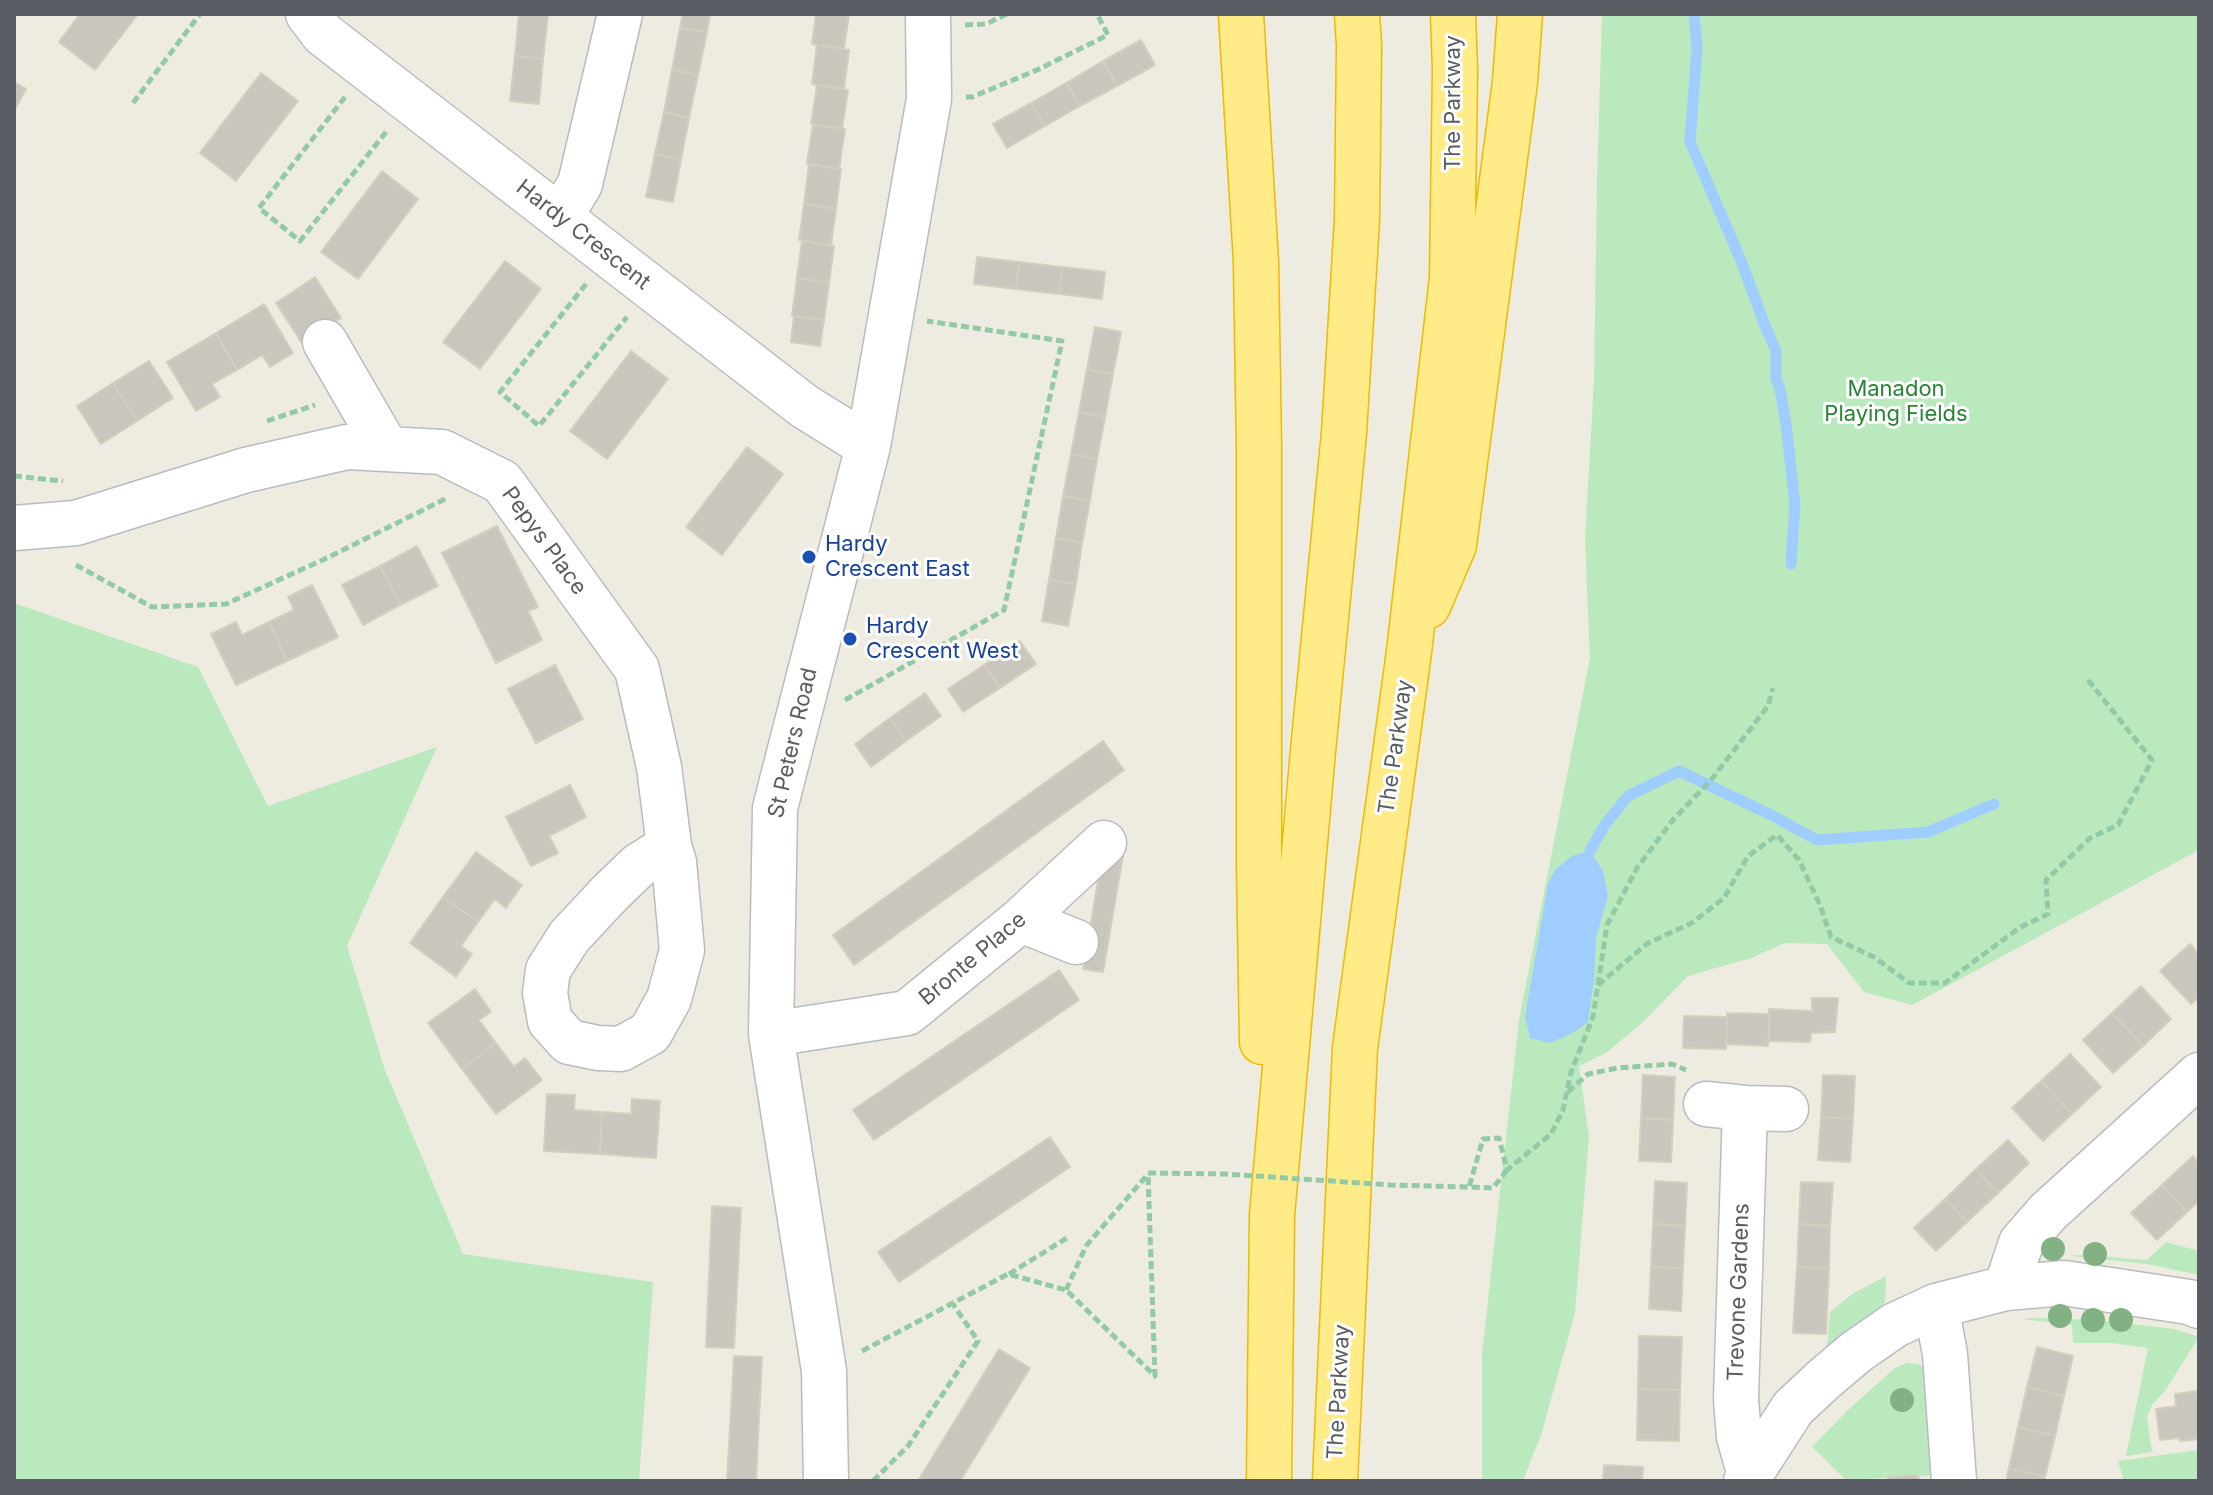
<!DOCTYPE html>
<html>
<head>
<meta charset="utf-8">
<style>
	body { margin:0 }
	#map { position:relative; width:2213px; height:1495px; overflow:hidden; background:#eeece0; font-family:Inter,sans-serif }
	canvas { display:block }
	.frame { position:absolute; inset:0; border:16px solid #595d63; pointer-events:none }
</style>
</head>
<body>
<div id="map">
<canvas width="2213" height="1495"></canvas>
<div class="frame"></div>
</div>
<script>
const c = document.querySelector('canvas').getContext('2d');
c.lineJoin = 'round';
function paint(path, color) { c.fillStyle = color; c.fill(path, 'evenodd'); }
const toPath = rows => new Path2D(rows.map(r => 'M' + r).join(''));
function trace(path, color, width, dash) { c.strokeStyle = color; c.lineWidth = width; c.lineCap = dash ? 'butt' : 'round'; c.setLineDash(dash || []); c.stroke(path); }
function write(font, color, halo, rows, align = 'center') {
  c.font = font + ' Inter,sans-serif'; c.lineWidth = 6; c.setLineDash([]); c.textBaseline = 'middle'; c.strokeStyle = halo; c.fillStyle = color; for (const [text, x, y, turn = 0] of rows) {
    c.save(); c.translate(x, y); c.rotate((+turn || 0) * Math.PI / 180); c.textAlign = isNaN(turn) ? turn : align; if (halo) c.strokeText(text, 0, 0); c.fillText(text, 0, 0); c.restore();
  }
}
paint(toPath([
	[1602,14,2199,14,2199,850,1912,1005,1864,992,1827,944,1785,943,1751,958,1688,976,1642,1023,1606,1053,1579,1066,1589,1137,1575,1313,1541,1435,1523,1481,1482,1481,1482,1355,1519,1020,1590,658,1585,540,1594,380,1597,181],
	[14,603,198,667,268,806,437,747,347,946,385,1070,463,1254,653,1282,639,1481,14,1481],
	[2166,1242,2199,1251,2199,1275,2148,1264,2069,1256,2079,1255,2147,1260],
	[1886,1276,1885,1303,1827,1347,1830,1312,1852,1294],
	[2034,1318,2099,1320,2174,1329,2199,1337,2165,1391,2152,1405,2147,1417,2152,1452,2126,1456,2148,1348,2112,1343,2073,1343,2072,1325,2022,1319],
	[1907,1363,1919,1364,1926,1370,1934,1475,1846,1480,1812,1447,1849,1409,1895,1368],
	[2199,1450,2199,1481,2124,1481,2118,1461]
]), '#bae9be');
paint(toPath([
	[1590,851,1603,871,1608,896,1596,938,1594,980,1588,1022,1575,1032,1550,1043,1530,1038,1525,1017,1548,884,1555,870,1572,856]
]), '#a0cdff');
trace(toPath([
	[1694,14,1697,48,1690,142,1742,263,1764,323,1776,351,1776,378,1780,389,1786,424,1795,504,1791,564],
	[1590,851,1604,826,1628,796,1679,771,1771,815,1817,840,1928,832,1994,804]
]), '#a0cdff', 11);
const building = toPath([
	[80,14,138,14,95,70,59,42,80,14],
	[519,14,548,14,543,59,515,56,519,14],
	[683,14,710,14,707,32,680,28,683,14],
	[816,14,849,14,844,49,812,44,816,14],
	[680,28,707,32,698,75,672,70,680,28],
	[1141,40,1155,65,1117,86,1103,61,1141,40],
	[817,45,849,50,844,89,812,84,817,45],
	[515,56,543,59,539,104,510,101,515,56],
	[1103,61,1117,86,1080,106,1066,83,1103,61],
	[672,70,698,75,689,118,664,112,672,70],
	[261,73,298,101,236,181,200,153,261,73],
	[14,82,26,89,14,111,14,82],
	[1066,83,1080,106,1045,126,1031,103,1066,83],
	[817,85,848,90,842,129,811,124,817,85],
	[1031,103,1045,126,1007,148,993,124,1031,103],
	[664,112,689,118,681,160,655,154,664,112],
	[813,125,845,129,839,169,807,164,813,125],
	[655,154,681,160,673,202,646,197,655,154],
	[809,164,841,169,836,209,804,204,809,164],
	[382,171,418,199,358,279,321,252,382,171],
	[804,204,836,209,831,245,799,240,804,204],
	[802,241,834,246,829,283,797,278,802,241],
	[977,257,1019,262,1016,289,974,284,977,257],
	[505,261,541,289,480,369,443,342,505,261],
	[1019,262,1062,267,1059,294,1016,289,1019,262],
	[1062,267,1105,272,1102,299,1059,294,1062,267],
	[315,277,341,318,302,343,276,303,315,277],
	[797,278,829,283,824,320,792,316,797,278],
	[264,304,293,353,270,367,262,355,237,370,216,333,264,304],
	[794,316,824,320,820,346,791,342,794,316],
	[1095,327,1121,332,1113,374,1087,369,1095,327],
	[216,333,237,370,212,384,220,397,196,411,167,362,216,333],
	[631,351,668,379,607,459,570,431,631,351],
	[149,361,173,398,137,421,113,383,149,361],
	[1087,369,1113,374,1105,417,1079,412,1087,369],
	[113,383,137,421,101,444,77,406,113,383],
	[1079,412,1105,417,1097,459,1071,454,1079,412],
	[747,447,783,474,722,555,686,527,747,447],
	[1071,454,1097,459,1090,501,1063,496,1071,454],
	[1063,496,1090,501,1082,543,1056,538,1063,496],
	[497,526,538,607,528,611,542,640,496,663,442,553,497,526],
	[1056,538,1082,543,1076,584,1049,580,1056,538],
	[417,546,438,586,400,605,380,566,417,546],
	[380,566,400,605,363,625,342,585,380,566],
	[1049,580,1076,584,1068,626,1042,621,1049,580],
	[312,585,338,637,287,661,269,622,294,610,288,597,312,585],
	[236,622,242,635,269,622,287,661,236,685,211,634,236,622],
	[1020,641,1036,664,1000,688,984,665,1020,641],
	[555,665,583,719,536,743,508,689,555,665],
	[984,665,1000,688,963,712,948,689,984,665],
	[925,693,941,716,906,741,890,718,925,693],
	[890,718,906,741,871,767,855,744,890,718],
	[1103,741,1124,770,854,965,833,935,1103,741],
	[570,785,586,817,549,836,558,853,531,866,506,817,570,785],
	[476,852,522,885,506,908,495,899,478,922,443,897,476,852],
	[1103,852,1123,856,1103,972,1083,969,1103,852],
	[443,897,478,922,461,946,472,954,456,977,410,943,443,897],
	[2190,944,2199,955,2199,997,2191,1004,2160,971,2190,944],
	[1059,970,1079,1000,874,1140,853,1110,1059,970],
	[2141,986,2171,1019,2143,1046,2112,1013,2141,986],
	[475,989,491,1012,479,1020,496,1043,462,1069,428,1023,475,989],
	[1812,998,1838,998,1835,1032,1811,1033,1810,1042,1769,1041,1769,1009,1812,1011,1812,998],
	[1727,1013,1770,1014,1768,1046,1726,1044,1727,1013],
	[2112,1013,2143,1046,2113,1073,2083,1040,2112,1013],
	[1684,1016,1727,1017,1726,1049,1683,1048,1684,1016],
	[496,1043,514,1067,525,1058,542,1080,496,1114,462,1069,496,1043],
	[2070,1054,2101,1087,2072,1114,2041,1081,2070,1054],
	[1643,1075,1675,1077,1673,1120,1641,1118,1643,1075],
	[1823,1075,1855,1076,1853,1119,1821,1117,1823,1075],
	[2041,1081,2072,1114,2043,1141,2012,1108,2041,1081],
	[547,1094,575,1095,574,1110,602,1112,600,1154,544,1151,547,1094],
	[632,1099,660,1101,656,1158,600,1154,602,1112,631,1114,632,1099],
	[1821,1117,1853,1119,1850,1162,1818,1160,1821,1117],
	[1641,1118,1673,1120,1671,1162,1639,1161,1641,1118],
	[1050,1137,1070,1167,899,1282,878,1252,1050,1137],
	[2008,1140,2029,1163,1998,1193,1976,1169,2008,1140],
	[2193,1156,2199,1163,2199,1201,2187,1212,2162,1185,2193,1156],
	[1976,1169,1998,1193,1967,1222,1945,1199,1976,1169],
	[1655,1181,1687,1183,1685,1226,1653,1224,1655,1181],
	[1801,1182,1833,1183,1830,1226,1799,1224,1801,1182],
	[2162,1185,2187,1212,2157,1240,2131,1213,2162,1185],
	[1945,1199,1967,1222,1936,1251,1914,1228,1945,1199],
	[712,1206,741,1208,734,1348,706,1347,712,1206],
	[1653,1224,1685,1226,1683,1268,1651,1267,1653,1224],
	[1799,1224,1830,1226,1829,1268,1797,1267,1799,1224],
	[1651,1267,1683,1268,1681,1311,1649,1309,1651,1267],
	[1797,1267,1829,1268,1826,1334,1793,1333,1797,1267],
	[1639,1336,1682,1337,1680,1390,1638,1389,1639,1336],
	[2037,1347,2073,1356,2064,1396,2027,1387,2037,1347],
	[999,1349,1030,1368,960,1481,918,1481,999,1349],
	[734,1356,762,1357,756,1481,727,1481,734,1356],
	[2027,1387,2064,1396,2055,1436,2018,1427,2027,1387],
	[1638,1389,1680,1390,1679,1441,1637,1440,1638,1389],
	[2199,1391,2199,1439,2180,1441,2179,1438,2160,1440,2156,1409,2176,1406,2175,1394,2199,1391],
	[2018,1427,2055,1436,2045,1477,2009,1468,2018,1427],
	[1604,1465,1643,1467,1642,1481,1603,1481,1604,1465],
	[2009,1468,2045,1477,2044,1481,2006,1481,2009,1468],
	[1918,1475,1919,1481,1888,1481,1888,1477,1918,1475]
]);
paint(building, '#c9c6bd');
trace(building, '#d3cfbe', 2);
const minor = toPath([
	[308,14,323,34,804,406,868,446],
	[560,217,580,184,620,14],
	[325,342,387,449],
	[14,528,76,523,246,470,347,447,442,452,502,482,637,669,659,767,669,846,674,862,682,950,669,999,650,1033,621,1049,598,1048,569,1042,550,1021,545,993,548,970,569,937,609,894,638,866,669,846],
	[1021,920,1076,942],
	[771,1034,907,1013,1021,920,1104,843],
	[1706,1104,1745,1108,1736,1399,1739,1437,1750,1475],
	[1745,1108,1786,1109],
	[2006,1288,2021,1243,2048,1212,2199,1075],
	[1936,1306,1945,1354,1954,1481],
	[826,1481,824,1371,771,1034,775,808,868,446,929,99,928,14],
	[1746,1481,1793,1408,1823,1380,1856,1352,1895,1325,1936,1306,2006,1288,2064,1283,2189,1302,2199,1306]
]);
const highway = toPath([
	[1241,14,1256,262,1259,448,1259,864,1262,1042],
	[1428,606,1454,545,1515,82,1520,14],
	[1269,1481,1272,1215,1313,751,1344,433,1357,220,1359,45,1357,14],
	[1335,1481,1355,1048,1409,652,1452,278,1455,70,1453,14]
]);
trace(minor, '#b9bbc1', 47);
trace(highway, '#efba00', 47);
trace(toPath([
	[965,25,986,24,1007,14],
	[345,97,259,208,300,241,386,132],
	[966,97,972,97,1037,70,1108,35,1097,14],
	[133,103,200,14],
	[586,284,500,392,539,426,627,317],
	[267,421,315,405],
	[14,476,63,481],
	[76,565,152,607,226,604,329,557,447,498],
	[845,700,1004,610,1062,341,927,321],
	[1598,985,1648,943,1692,923,1724,898,1748,856,1777,835,1799,860,1820,905,1831,937,1874,957,1909,983,1945,983,2019,928,2048,914,2046,880,2090,838,2118,825,2152,760,2088,680],
	[1568,1092,1588,1074,1618,1068,1672,1064,1686,1070],
	[1507,1170,1493,1188,1469,1187,1483,1139,1499,1138,1507,1170,1551,1134,1563,1110,1571,1072,1593,1017,1607,925,1637,868,1672,821,1712,779,1768,706,1773,688],
	[1009,1274,1067,1238],
	[1066,1290,1086,1246,1148,1174],
	[862,1351,1008,1274,1066,1290,1155,1376,1148,1173],
	[873,1481,908,1446,978,1341,953,1304]
]), '#92caa7', 5, [8, 4]);
trace(minor, '#fff', 44);
trace(highway, '#ffeb87', 44);
trace(toPath([
	[1148,1173,1226,1174,1390,1185,1469,1187]
]), '#92caa7', 5, [8, 4]);
c.fillStyle = '#82b283';
for (const [x, y] of [
	[2053,1249],
	[2095,1254],
	[2060,1316],
	[2093,1320],
	[2121,1320],
	[1902,1400]
]) { c.beginPath(); c.arc(x, y, 12, 0, 2 * Math.PI); c.fill(); }
for (const [x, y, r, color] of [
	[809,557,8,"#1a4fb4"],
	[850,639,8,"#1a4fb4"]
]) { const dot = new Path2D(); dot.arc(x, y, r, 0, 2 * Math.PI); c.fillStyle = color; c.fill(dot); trace(dot, '#fff', 3); }
write('22px', '#595d63', '#fff', [
	["The Parkway",1453,103,-90],
	["Hardy Crescent",583,235,38],
	["Pepys Place",544,541,54],
	["St Peters Road",793,743,-77],
	["The Parkway",1396,747,-82],
	["Bronte Place",973,959,-40],
	["Trevone Gardens",1739,1292,-88],
	["The Parkway",1339,1392,-87]
]);
write('22px', '#2a8237', '#fff', [
	["Manadon",1896,389],
	["Playing Fields",1896,414]
]);
write('22px', '#164399', '#fff', [
	["Hardy",825,544],
	["Crescent East",825,569],
	["Hardy",866,626],
	["Crescent West",866,651]
], 'left');
</script>
</body>
</html>
